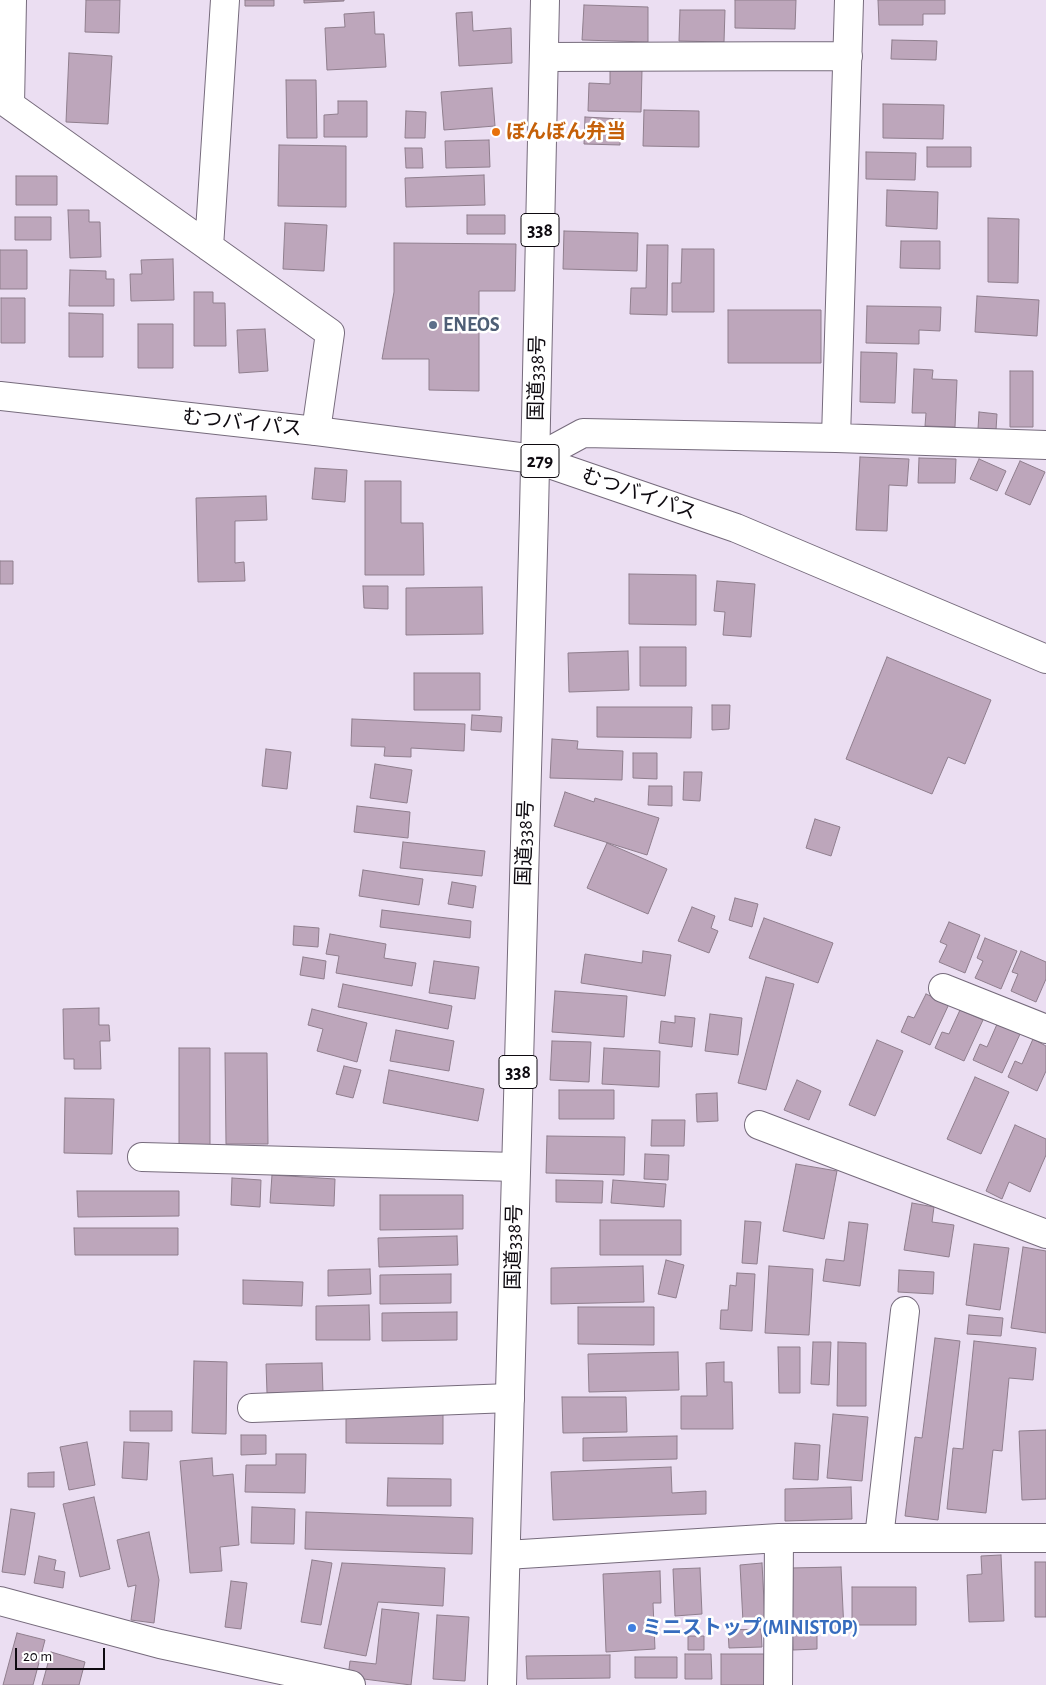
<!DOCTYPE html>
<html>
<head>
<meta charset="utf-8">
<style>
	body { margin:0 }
	#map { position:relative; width:1046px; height:1685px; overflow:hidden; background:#ebdef2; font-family:"Alegreya Sans",sans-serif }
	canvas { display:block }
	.scale { position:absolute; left:15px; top:1648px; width:90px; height:22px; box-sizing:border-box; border:2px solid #0e0a10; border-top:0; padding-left:6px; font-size:15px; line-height:18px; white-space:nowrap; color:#0e0a10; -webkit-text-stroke:4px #fff; paint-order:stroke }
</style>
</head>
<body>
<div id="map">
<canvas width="1046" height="1685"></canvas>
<div class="scale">20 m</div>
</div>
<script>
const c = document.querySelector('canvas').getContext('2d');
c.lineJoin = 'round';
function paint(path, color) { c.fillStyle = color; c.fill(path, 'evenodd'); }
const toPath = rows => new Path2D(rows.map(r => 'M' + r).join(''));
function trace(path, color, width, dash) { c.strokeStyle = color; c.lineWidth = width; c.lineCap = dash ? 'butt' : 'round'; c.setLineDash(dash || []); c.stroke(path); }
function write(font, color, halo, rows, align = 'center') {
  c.font = font + ' "Alegreya Sans","Noto Sans JP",sans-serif'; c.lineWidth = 5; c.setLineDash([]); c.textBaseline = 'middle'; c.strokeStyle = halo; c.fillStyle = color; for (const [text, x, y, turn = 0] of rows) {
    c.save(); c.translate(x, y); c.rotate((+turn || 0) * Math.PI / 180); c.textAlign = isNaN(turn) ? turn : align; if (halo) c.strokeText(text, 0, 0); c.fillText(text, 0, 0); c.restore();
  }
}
const building = toPath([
	[86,0,120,0,119,33,85,32,86,0],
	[245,0,274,0,274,6,245,6,245,0],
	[304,0,344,0,344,1,304,3,304,0],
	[735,0,796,0,795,29,735,28,735,0],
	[878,0,945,0,945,14,923,14,923,25,879,25,878,0],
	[584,5,648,7,648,42,582,40,584,5],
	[680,10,725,10,724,42,679,41,680,10],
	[374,12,375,34,384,34,386,67,327,70,325,28,345,27,344,14,374,12],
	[472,12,473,31,511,28,512,63,459,66,456,13,472,12],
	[892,40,937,41,936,60,891,59,892,40],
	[69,53,112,56,108,124,66,122,69,53],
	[610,69,642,70,641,112,588,111,589,83,610,84,610,69],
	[286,80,316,80,317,138,287,138,286,80],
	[492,88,495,126,444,130,441,92,492,88],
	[338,101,367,101,367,137,324,137,324,115,338,114,338,101],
	[883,104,944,105,943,139,883,138,883,104],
	[644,110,699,111,699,147,643,146,644,110],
	[406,111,426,112,425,138,405,138,406,111],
	[585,117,621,119,620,145,584,144,585,117],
	[489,140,490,167,446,168,445,141,489,140],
	[279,145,346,146,346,207,278,206,279,145],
	[927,147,971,147,971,167,927,167,927,147],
	[405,148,422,148,423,168,406,168,405,148],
	[866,152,916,153,915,180,866,179,866,152],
	[484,175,485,205,406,207,405,178,484,175],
	[16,176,57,176,57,205,16,205,16,176],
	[887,190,938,192,937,229,886,226,887,190],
	[68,210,89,210,89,222,100,222,101,257,70,258,68,210],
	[467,215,505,215,505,234,467,234,467,215],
	[15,217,51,217,51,240,15,240,15,217],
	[988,218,1019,219,1018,283,988,282,988,218],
	[285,223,327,225,324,271,283,269,285,223],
	[564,231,638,233,637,271,563,269,564,231],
	[901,241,940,241,940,269,900,268,901,241],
	[394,243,516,244,515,291,479,291,479,391,429,390,429,359,382,359,394,292,394,243],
	[647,245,668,245,667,315,630,314,631,288,646,288,647,245],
	[682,249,714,249,714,312,672,312,672,283,681,283,682,249],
	[0,250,27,250,27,289,0,289,0,250],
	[173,259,174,300,131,301,130,274,142,274,141,260,173,259],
	[70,270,106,271,106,279,114,279,114,306,69,306,70,270],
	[194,292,213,292,213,303,225,303,226,346,194,346,194,292],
	[977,296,1039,300,1037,336,975,332,977,296],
	[1,298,25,298,25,343,1,343,1,298],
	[867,306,941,307,940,331,919,330,919,344,866,343,867,306],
	[728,310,821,310,821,363,728,363,728,310],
	[69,313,103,314,103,357,69,357,69,313],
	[138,324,173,324,173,368,138,368,138,324],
	[265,329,268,371,239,373,237,330,265,329],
	[861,352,897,353,895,403,860,402,861,352],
	[914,369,933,370,932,379,957,380,955,427,925,426,926,413,912,413,914,369],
	[1010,371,1033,371,1033,427,1010,427,1010,371],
	[979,412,997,414,996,430,978,429,979,412],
	[860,457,909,459,907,486,889,485,887,531,856,530,860,457],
	[919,458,956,459,955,483,918,483,919,458],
	[979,459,1006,471,997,491,970,479,979,459],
	[1020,461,1045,472,1030,505,1005,494,1020,461],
	[315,468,347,470,345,502,312,499,315,468],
	[365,481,401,481,401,523,423,523,424,575,365,575,365,481],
	[266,496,267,520,235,521,235,563,244,562,245,581,198,582,196,498,266,496],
	[0,561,13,561,13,584,0,584,0,561],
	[629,574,696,575,696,625,629,624,629,574],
	[717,581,755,584,751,637,723,635,725,612,714,611,717,581],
	[363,586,388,586,388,609,364,608,363,586],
	[482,587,483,634,406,635,406,588,482,587],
	[640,647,686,647,686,686,640,686,640,647],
	[628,651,629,690,569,692,568,653,628,651],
	[887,657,991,700,965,764,948,757,932,794,846,759,887,657],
	[414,673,480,673,480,710,414,710,414,673],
	[712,705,730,705,729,729,712,730,712,705],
	[597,707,692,707,691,738,597,737,597,707],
	[472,715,502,717,501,732,471,730,472,715],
	[352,719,465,724,464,751,411,748,411,757,384,756,385,747,351,746,352,719],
	[552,739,578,741,577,749,623,751,622,780,550,778,552,739],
	[266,749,291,752,287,789,262,786,266,749],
	[633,753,657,753,657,779,633,778,633,753],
	[375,764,412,770,407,803,370,798,375,764],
	[684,772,702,772,700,801,683,800,684,772],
	[649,786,672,786,672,806,648,805,649,786],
	[565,792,594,802,595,798,659,818,647,855,554,826,565,792],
	[357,806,410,812,408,838,354,832,357,806],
	[815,819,840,827,831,856,806,848,815,819],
	[403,842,485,851,482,876,400,868,403,842],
	[607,843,667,869,648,914,587,888,607,843],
	[363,870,423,879,419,905,359,896,363,870],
	[452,882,476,886,473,908,448,904,452,882],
	[735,898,758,904,752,927,729,920,735,898],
	[692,907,715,916,711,928,718,931,709,953,678,941,692,907],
	[382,910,471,921,470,938,380,927,382,910],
	[764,918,833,943,818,983,749,958,764,918],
	[949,922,980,935,965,973,939,962,947,945,940,942,949,922],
	[294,926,319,928,318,947,293,945,294,926],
	[330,934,386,944,384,958,416,963,412,986,336,973,339,956,326,954,330,934],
	[985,938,1017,951,1001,989,975,978,983,961,977,958,985,938],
	[643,951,671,955,665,996,581,983,585,954,642,963,643,951],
	[1021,951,1046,962,1046,979,1036,1002,1011,991,1018,974,1012,972,1021,951],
	[303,957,326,961,324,979,300,975,303,957],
	[434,961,479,967,475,999,429,993,434,961],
	[766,977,794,984,766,1090,738,1083,766,977],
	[343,984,452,1006,448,1029,338,1007,343,984],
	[555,991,627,996,624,1037,552,1032,555,991],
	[926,994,949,1004,930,1045,901,1032,908,1016,914,1018,926,994],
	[99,1008,99,1025,109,1025,110,1041,100,1041,101,1069,74,1069,74,1059,64,1059,63,1009,99,1008],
	[312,1009,367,1023,357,1062,317,1051,323,1029,308,1025,312,1009],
	[960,1010,983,1020,964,1061,935,1048,942,1032,949,1034,960,1010],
	[710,1014,742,1018,738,1055,705,1051,710,1014],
	[675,1016,695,1018,692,1047,659,1043,661,1021,675,1023,675,1016],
	[998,1022,1021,1032,1002,1073,973,1060,980,1044,987,1047,998,1022],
	[396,1030,454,1041,449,1071,390,1061,396,1030],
	[1033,1039,1046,1046,1046,1071,1037,1091,1008,1077,1015,1061,1022,1064,1033,1039],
	[877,1040,903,1051,875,1116,849,1105,877,1040],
	[552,1041,591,1042,589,1082,550,1080,552,1041],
	[179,1048,210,1048,210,1146,179,1146,179,1048],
	[604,1048,660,1051,659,1087,602,1084,604,1048],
	[225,1053,267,1053,268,1144,226,1144,225,1053],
	[344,1066,361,1070,353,1098,336,1094,344,1066],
	[389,1070,484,1089,478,1121,383,1103,389,1070],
	[975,1077,1009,1092,981,1154,947,1139,975,1077],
	[797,1080,821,1091,809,1120,784,1110,797,1080],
	[559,1090,614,1090,614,1119,559,1119,559,1090],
	[717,1093,718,1121,697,1122,696,1094,717,1093],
	[65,1098,114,1099,112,1154,64,1153,65,1098],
	[652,1120,685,1120,684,1146,651,1146,652,1120],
	[1015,1125,1046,1139,1046,1155,1030,1192,1009,1182,1002,1199,986,1191,1015,1125],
	[547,1136,625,1137,624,1175,546,1173,547,1136],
	[645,1154,669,1155,668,1180,644,1179,645,1154],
	[796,1164,837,1171,824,1239,783,1231,796,1164],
	[272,1175,335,1179,334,1206,270,1203,272,1175],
	[232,1178,261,1180,260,1207,231,1205,232,1178],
	[556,1180,603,1181,602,1203,556,1202,556,1180],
	[613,1180,666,1184,664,1207,611,1203,613,1180],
	[77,1191,179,1191,179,1216,78,1217,77,1191],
	[380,1195,463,1195,463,1229,380,1230,380,1195],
	[912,1203,934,1207,932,1222,954,1225,949,1257,904,1250,912,1203],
	[600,1220,681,1220,681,1255,600,1255,600,1220],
	[745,1221,761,1222,757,1264,742,1263,745,1221],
	[849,1222,868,1224,860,1286,823,1281,826,1259,844,1261,849,1222],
	[74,1228,178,1228,178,1255,75,1255,74,1228],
	[457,1236,458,1265,379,1267,378,1238,457,1236],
	[974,1244,1009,1248,1000,1310,966,1305,974,1244],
	[1023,1247,1046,1251,1046,1333,1011,1328,1023,1247],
	[666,1260,684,1265,676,1298,658,1294,666,1260],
	[643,1266,644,1302,551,1304,551,1268,643,1266],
	[769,1266,813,1269,809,1335,765,1333,769,1266],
	[370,1269,371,1294,328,1296,328,1270,370,1269],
	[899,1270,934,1272,933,1294,898,1292,899,1270],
	[737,1273,755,1274,752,1331,720,1329,721,1310,728,1310,730,1285,736,1286,737,1273],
	[451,1274,451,1303,380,1304,380,1275,451,1274],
	[243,1280,303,1282,302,1306,243,1304,243,1280],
	[369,1305,370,1340,316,1340,316,1306,369,1305],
	[578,1307,654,1307,654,1345,578,1344,578,1307],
	[457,1312,457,1340,382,1341,382,1313,457,1312],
	[969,1315,1003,1318,1001,1336,967,1334,969,1315],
	[935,1338,960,1341,938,1520,905,1516,915,1437,922,1438,935,1338],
	[974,1341,1036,1348,1033,1380,1009,1378,1002,1451,993,1450,986,1513,947,1509,953,1448,963,1449,974,1341],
	[813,1342,831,1342,829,1385,811,1384,813,1342],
	[838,1342,866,1343,866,1406,837,1406,838,1342],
	[778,1347,800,1347,800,1393,779,1393,778,1347],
	[678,1352,679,1390,589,1392,588,1354,678,1352],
	[194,1361,227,1362,226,1434,192,1433,194,1361],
	[724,1362,724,1382,732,1382,733,1429,681,1429,681,1396,707,1396,706,1363,724,1362],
	[322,1363,323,1393,267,1393,266,1364,322,1363],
	[562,1397,626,1397,627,1432,563,1433,562,1397],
	[130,1411,172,1411,172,1431,130,1431,130,1411],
	[346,1413,443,1414,443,1444,346,1443,346,1413],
	[833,1414,868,1417,862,1481,827,1478,833,1414],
	[1046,1430,1046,1499,1022,1500,1019,1431,1046,1430],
	[241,1435,266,1435,266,1454,241,1455,241,1435],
	[677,1436,677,1459,583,1461,583,1438,677,1436],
	[87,1442,95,1485,69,1490,60,1447,87,1442],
	[124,1442,149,1443,147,1480,122,1478,124,1442],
	[795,1443,820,1445,818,1480,793,1479,795,1443],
	[276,1454,306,1454,305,1493,245,1492,246,1465,276,1465,276,1454],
	[212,1458,213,1476,233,1474,239,1545,220,1547,222,1571,190,1573,180,1461,212,1458],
	[671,1467,672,1493,706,1491,706,1514,553,1520,551,1472,671,1467],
	[54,1472,54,1487,28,1487,28,1473,54,1472],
	[388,1478,451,1479,451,1506,387,1506,388,1478],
	[851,1487,852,1519,785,1521,785,1489,851,1487],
	[94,1497,110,1569,80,1577,63,1504,94,1497],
	[252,1507,295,1509,294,1544,251,1543,252,1507],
	[11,1509,35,1513,25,1575,2,1572,11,1509],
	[306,1512,473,1518,472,1554,305,1549,306,1512],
	[149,1532,159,1580,154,1623,131,1620,136,1585,128,1587,117,1540,149,1532],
	[1001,1555,1004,1621,969,1622,967,1575,982,1574,981,1556,1001,1555],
	[39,1556,56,1560,54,1570,65,1572,63,1588,34,1583,39,1556],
	[312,1560,332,1563,321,1625,301,1622,312,1560],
	[1035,1562,1046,1562,1046,1617,1035,1617,1035,1562],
	[342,1563,445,1568,443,1606,378,1602,366,1656,324,1648,342,1563],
	[762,1563,765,1620,743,1622,740,1565,762,1563],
	[841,1567,844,1631,817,1632,817,1649,793,1650,790,1568,841,1567],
	[700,1568,702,1614,675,1616,673,1569,700,1568],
	[660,1571,661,1603,653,1603,655,1649,606,1652,603,1574,660,1571],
	[231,1581,247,1583,241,1629,225,1627,231,1581],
	[852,1587,916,1587,916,1625,852,1625,852,1587],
	[382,1609,419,1613,411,1685,348,1677,350,1661,376,1664,382,1609],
	[437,1615,469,1617,465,1681,433,1679,437,1615],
	[761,1629,762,1647,729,1648,728,1630,761,1629],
	[17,1633,45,1640,33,1685,3,1685,17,1633],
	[688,1636,704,1636,704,1650,688,1650,688,1636],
	[51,1652,85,1662,79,1685,42,1685,51,1652],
	[685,1654,711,1654,712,1679,685,1679,685,1654],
	[721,1654,764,1654,765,1685,721,1685,721,1654],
	[610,1655,610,1678,527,1679,526,1656,610,1655],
	[635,1657,677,1657,677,1678,635,1678,635,1657]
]);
paint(building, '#bda6bb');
trace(building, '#8f7e8d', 1);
const minor = toPath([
	[544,57,848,56],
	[0,98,330,333,316,431],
	[10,105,12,0],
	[209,247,225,0],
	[836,438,849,0],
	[535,459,583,433,836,438,1046,445],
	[943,988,1046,1029],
	[759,1125,1046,1234],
	[142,1157,516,1167],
	[252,1408,510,1398],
	[879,1538,905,1311],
	[506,1555,779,1538,1046,1538],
	[778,1685,779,1538]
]);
const major = toPath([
	[0,1601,160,1644,351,1685]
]);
const highway = toPath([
	[0,396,316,431,535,459,736,528,1046,659],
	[502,1685,534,513,545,0]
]);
trace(minor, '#766b7c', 30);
trace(major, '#766b7c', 30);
trace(highway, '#766b7c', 30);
trace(minor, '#fff', 28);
trace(major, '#fff', 28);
trace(highway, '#fff', 28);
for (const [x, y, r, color] of [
	[496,132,5,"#e8710a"],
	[433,325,5,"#5c6f8a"],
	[632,1628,5,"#3f7fe0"]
]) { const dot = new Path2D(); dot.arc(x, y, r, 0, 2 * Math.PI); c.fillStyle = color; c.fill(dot); trace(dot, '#fff', 2); }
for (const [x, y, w] of [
	[540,230,38],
	[540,461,38],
	[518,1072,38]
]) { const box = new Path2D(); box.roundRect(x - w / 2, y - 16.5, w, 33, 4); c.fillStyle = '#fff'; c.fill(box); trace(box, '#0e0a10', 1); }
write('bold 19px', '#0e0a10', null, [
	["338",540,230],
	["279",540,461],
	["338",518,1072]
]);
write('bold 20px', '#c56008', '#fff', [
	["ぼんぼん弁当",506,132]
], 'left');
write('bold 20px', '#4e5e75', '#fff', [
	["ENEOS",443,325]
], 'left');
write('20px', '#0e0a10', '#fff', [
	["国道338号",537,378,-89],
	["むつバイパス",242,423,6],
	["むつバイパス",639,494,19],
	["国道338号",525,843,-88],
	["国道338号",514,1247,-89]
]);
write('bold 20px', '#366cbe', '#fff', [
	["ミニストップ(MINISTOP)",642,1628]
], 'left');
</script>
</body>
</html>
